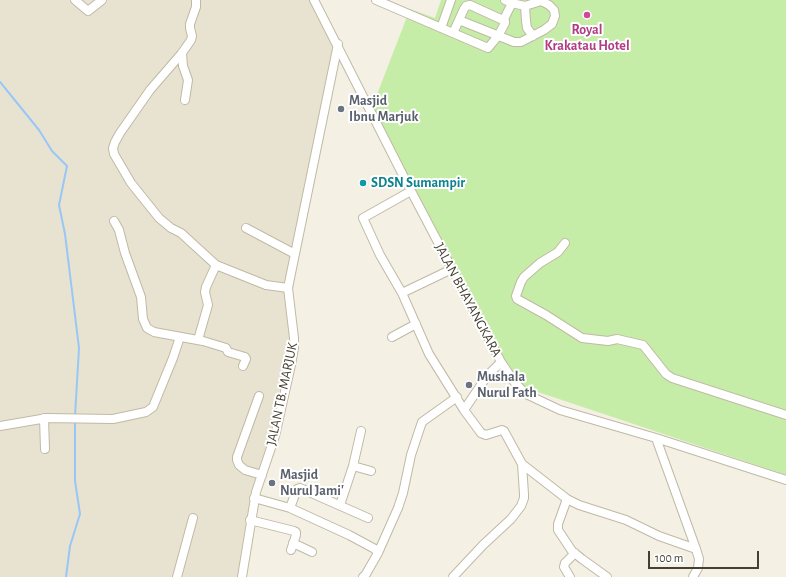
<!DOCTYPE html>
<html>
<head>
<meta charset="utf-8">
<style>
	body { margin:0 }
	#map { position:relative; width:786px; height:577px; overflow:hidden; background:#f4f0e3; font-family:"Alegreya Sans",sans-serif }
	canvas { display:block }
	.scale { position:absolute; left:648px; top:551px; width:111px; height:18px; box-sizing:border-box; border:2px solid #464033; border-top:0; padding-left:5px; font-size:12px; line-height:14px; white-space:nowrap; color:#464033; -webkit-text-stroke:3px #fff; paint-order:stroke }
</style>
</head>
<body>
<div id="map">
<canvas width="786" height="577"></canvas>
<div class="scale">100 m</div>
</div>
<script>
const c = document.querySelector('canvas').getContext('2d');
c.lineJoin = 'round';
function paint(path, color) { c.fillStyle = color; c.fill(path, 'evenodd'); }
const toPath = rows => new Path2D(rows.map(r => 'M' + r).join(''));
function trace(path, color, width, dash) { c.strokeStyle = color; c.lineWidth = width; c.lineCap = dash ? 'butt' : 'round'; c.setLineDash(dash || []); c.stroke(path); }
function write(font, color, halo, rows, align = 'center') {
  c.font = font + ' "Alegreya Sans",sans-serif'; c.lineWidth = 4; c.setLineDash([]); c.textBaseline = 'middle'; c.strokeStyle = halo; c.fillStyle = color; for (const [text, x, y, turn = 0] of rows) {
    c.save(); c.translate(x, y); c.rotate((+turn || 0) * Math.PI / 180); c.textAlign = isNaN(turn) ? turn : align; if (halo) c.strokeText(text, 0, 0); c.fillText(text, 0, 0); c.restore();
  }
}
paint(toPath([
	[0,0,314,0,338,44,288,288,294,348,262,475,242,577,0,577]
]), '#e8e3d0');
paint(toPath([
	[441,0,786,0,786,475,517,385,371,110,410,9,435,18]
]), '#c6eda7');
trace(toPath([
	[0,82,39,130,52,151,67,166,59,205,65,234,79,348,75,416],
	[66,577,70,546,80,514,75,481,75,420]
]), '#98c7f7', 2);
const minor = toPath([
	[75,0,88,11,102,0],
	[196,0,196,7,190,24,190,28,192,36,191,40,182,53,150,90,120,133,115,142,113,148,114,154,131,183,159,218,171,228,181,233,216,265,266,285,288,288],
	[314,0,411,191,501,362,515,383,526,394,560,410,656,438,786,480],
	[376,0,488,48,498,36,505,23,505,21,470,5,466,6,464,9,453,33],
	[525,6,526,21,527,28,533,36],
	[504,19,512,3],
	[459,20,514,42,521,42,544,30,552,24,555,16,554,10,549,5,541,1,525,6,512,3,505,0],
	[441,28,451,0],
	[182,53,183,66,188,80,185,100],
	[411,191,363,218,380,255,402,293,452,269],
	[114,221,119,230,125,253,141,297,143,319,147,328,154,332,203,341,226,348,228,352,245,357,246,359,243,366],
	[246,228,295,254],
	[565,243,558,252,540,263,524,277,521,282,516,296,517,299,546,315,582,338,608,341,617,339,643,345,666,374,672,378,786,415],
	[402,293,429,354,464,410,481,433,486,435,502,430,504,431,522,464,567,499,579,505,626,520,659,536,696,549],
	[392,337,416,324],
	[198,340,208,305,205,292,206,287,216,265],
	[259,396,237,457,237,460,239,465,245,470,262,475],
	[464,410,487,376,501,362],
	[44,418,45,449],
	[0,426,47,418,113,419,146,412,153,407,155,402,173,358,180,337],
	[656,438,696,549,699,559,698,568,693,577],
	[353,466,371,471],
	[254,498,290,508,349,535,375,549,378,553,366,574,363,577],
	[567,499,558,524,558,530,572,551,582,559,607,577],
	[340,505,353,466,361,431],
	[290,508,297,489,300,488,368,518],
	[250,520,294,531,296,532,296,535,291,550],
	[293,543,312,552],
	[378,553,398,508,403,493,411,455,422,422,457,397],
	[177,577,193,518],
	[242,577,256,492,275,436,291,365,294,348,294,338,288,288,338,44],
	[453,577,483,545,511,519,521,506,524,498,524,494,522,464],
	[570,577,564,567,565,563,575,553]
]);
trace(minor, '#c0b9a5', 10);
trace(minor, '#fff', 8);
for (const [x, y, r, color] of [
	[587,15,4,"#d1479c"],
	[341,109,4,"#6b7280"],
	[363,183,4,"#0f9aa8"],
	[469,385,4,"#6b7280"],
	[272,483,4,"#6b7280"]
]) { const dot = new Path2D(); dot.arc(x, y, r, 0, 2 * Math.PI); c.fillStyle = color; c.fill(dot); trace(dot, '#fff', 1.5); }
write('bold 14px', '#b23c85', '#fff', [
	["Royal",587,30],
	["Krakatau Hotel",587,46]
]);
write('bold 14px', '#5b616d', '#fff', [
	["Masjid",349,101],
	["Ibnu Marjuk",349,117],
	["Mushala",477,377],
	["Nurul Fath",477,393],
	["Masjid",280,475],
	["Nurul Jami'",280,491]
], 'left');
write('bold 14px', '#0d838f', '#fff', [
	["SDSN Sumampir",371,183]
], 'left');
write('14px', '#464033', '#fff', [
	["JALAN BHAYANGKARA",468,300,62],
	["JALAN TB. MARJUK",282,394,-78]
]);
</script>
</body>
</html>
